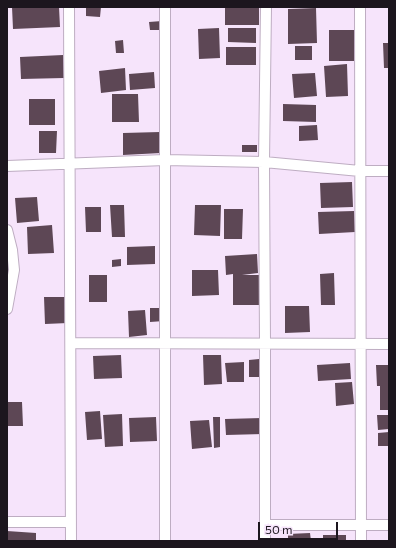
<!DOCTYPE html>
<html>
<head>
<meta charset="utf-8">
<style>
	body { margin:0 }
	#map { position:relative; width:396px; height:548px; overflow:hidden; background:#f6e4fb; font-family:Commissioner,sans-serif }
	canvas { display:block }
	.frame { position:absolute; inset:0; border:8px solid #1c161e; pointer-events:none }
	.scale { position:absolute; left:258px; top:522px; width:80px; height:18px; box-sizing:border-box; border:2px solid #1c161e; border-top:0; padding-left:5px; font-size:12px; line-height:14px; white-space:nowrap; color:#1c161e; -webkit-text-stroke:3px #f6e4fb; paint-order:stroke }
</style>
</head>
<body>
<div id="map">
<canvas width="396" height="548"></canvas>
<div class="frame"></div>
<div class="scale">50 m</div>
</div>
<script>
const c = document.querySelector('canvas').getContext('2d');
c.lineJoin = 'round';
function paint(path, color) { c.fillStyle = color; c.fill(path, 'evenodd'); }
const toPath = rows => new Path2D(rows.map(r => 'M' + r).join(''));
function trace(path, color, width, dash) { c.strokeStyle = color; c.lineWidth = width; c.lineCap = dash ? 'butt' : 'round'; c.setLineDash(dash || []); c.stroke(path); }
paint(toPath([
	[12,7,59,7,60,27,13,29],
	[86,7,101,7,100,17,86,16],
	[225,7,259,7,259,25,225,25],
	[316,8,317,43,288,44,288,9],
	[162,21,162,30,150,30,149,22],
	[219,28,220,58,199,59,198,29],
	[228,28,256,28,256,43,228,42],
	[329,30,354,30,354,61,329,61],
	[123,40,124,53,116,53,115,41],
	[383,43,389,43,389,68,384,68],
	[295,46,312,46,312,60,295,60],
	[226,47,256,47,256,65,226,65],
	[63,55,64,78,21,79,20,57],
	[347,64,348,96,326,97,324,66],
	[125,68,126,90,101,93,99,71],
	[154,72,155,88,130,90,129,74],
	[315,73,317,96,294,98,292,74],
	[112,94,138,94,139,122,112,122],
	[29,99,55,99,55,125,29,125],
	[283,104,316,105,316,122,283,121],
	[317,125,318,140,299,141,299,126],
	[39,131,57,131,56,153,39,153],
	[160,132,161,153,123,155,123,133],
	[242,145,257,145,257,152,242,152],
	[352,182,353,207,321,208,320,183],
	[37,197,39,221,17,223,15,198],
	[110,205,124,205,125,237,112,237],
	[195,205,221,205,220,236,194,235],
	[85,207,101,207,101,232,86,232],
	[224,209,243,209,242,239,224,239],
	[354,211,355,232,319,234,318,212],
	[52,225,54,253,28,254,27,227],
	[155,246,155,264,127,265,127,247],
	[257,254,258,273,242,275,261,275,261,305,233,305,233,274,226,275,225,256],
	[121,259,121,266,112,267,112,260],
	[192,270,218,270,219,295,192,296],
	[334,273,335,305,321,305,320,274],
	[89,275,107,275,107,302,89,302],
	[44,297,67,297,68,323,45,324],
	[285,306,309,306,310,332,285,333],
	[150,308,164,308,164,321,150,322],
	[145,310,147,335,129,337,128,311],
	[121,355,122,378,94,379,93,356],
	[203,355,221,355,222,384,204,385],
	[259,359,259,377,249,377,249,360],
	[244,362,244,382,227,382,225,363],
	[350,363,351,379,318,381,317,365],
	[376,365,389,365,389,410,380,410,380,386,377,386],
	[352,382,354,404,336,406,335,383],
	[7,402,22,402,23,426,7,426],
	[100,411,102,439,87,440,85,412],
	[122,414,123,446,105,447,103,415],
	[377,415,389,415,389,429,378,430],
	[156,417,157,441,130,442,129,418],
	[213,417,220,417,220,447,214,448],
	[262,418,263,434,226,435,225,419],
	[209,420,212,447,192,449,190,421],
	[389,432,389,446,378,446,378,433],
	[7,531,36,533,36,541,7,541],
	[310,533,311,541,288,541,288,534],
	[323,535,346,535,346,541,323,541]
]), '#5d4755');
const street = toPath([
	[69,7,71,541],
	[165,7,165,541],
	[360,7,361,541],
	[7,166,165,160,264,162,360,171,389,171],
	[7,230,12,250,14,270,7,309],
	[71,343,389,344],
	[7,522,71,522],
	[265,525,389,525],
	[265,541,265,344,264,162,266,7]
]);
trace(street, '#beadc2', 12);
trace(street, '#fff', 10);
</script>
</body>
</html>
